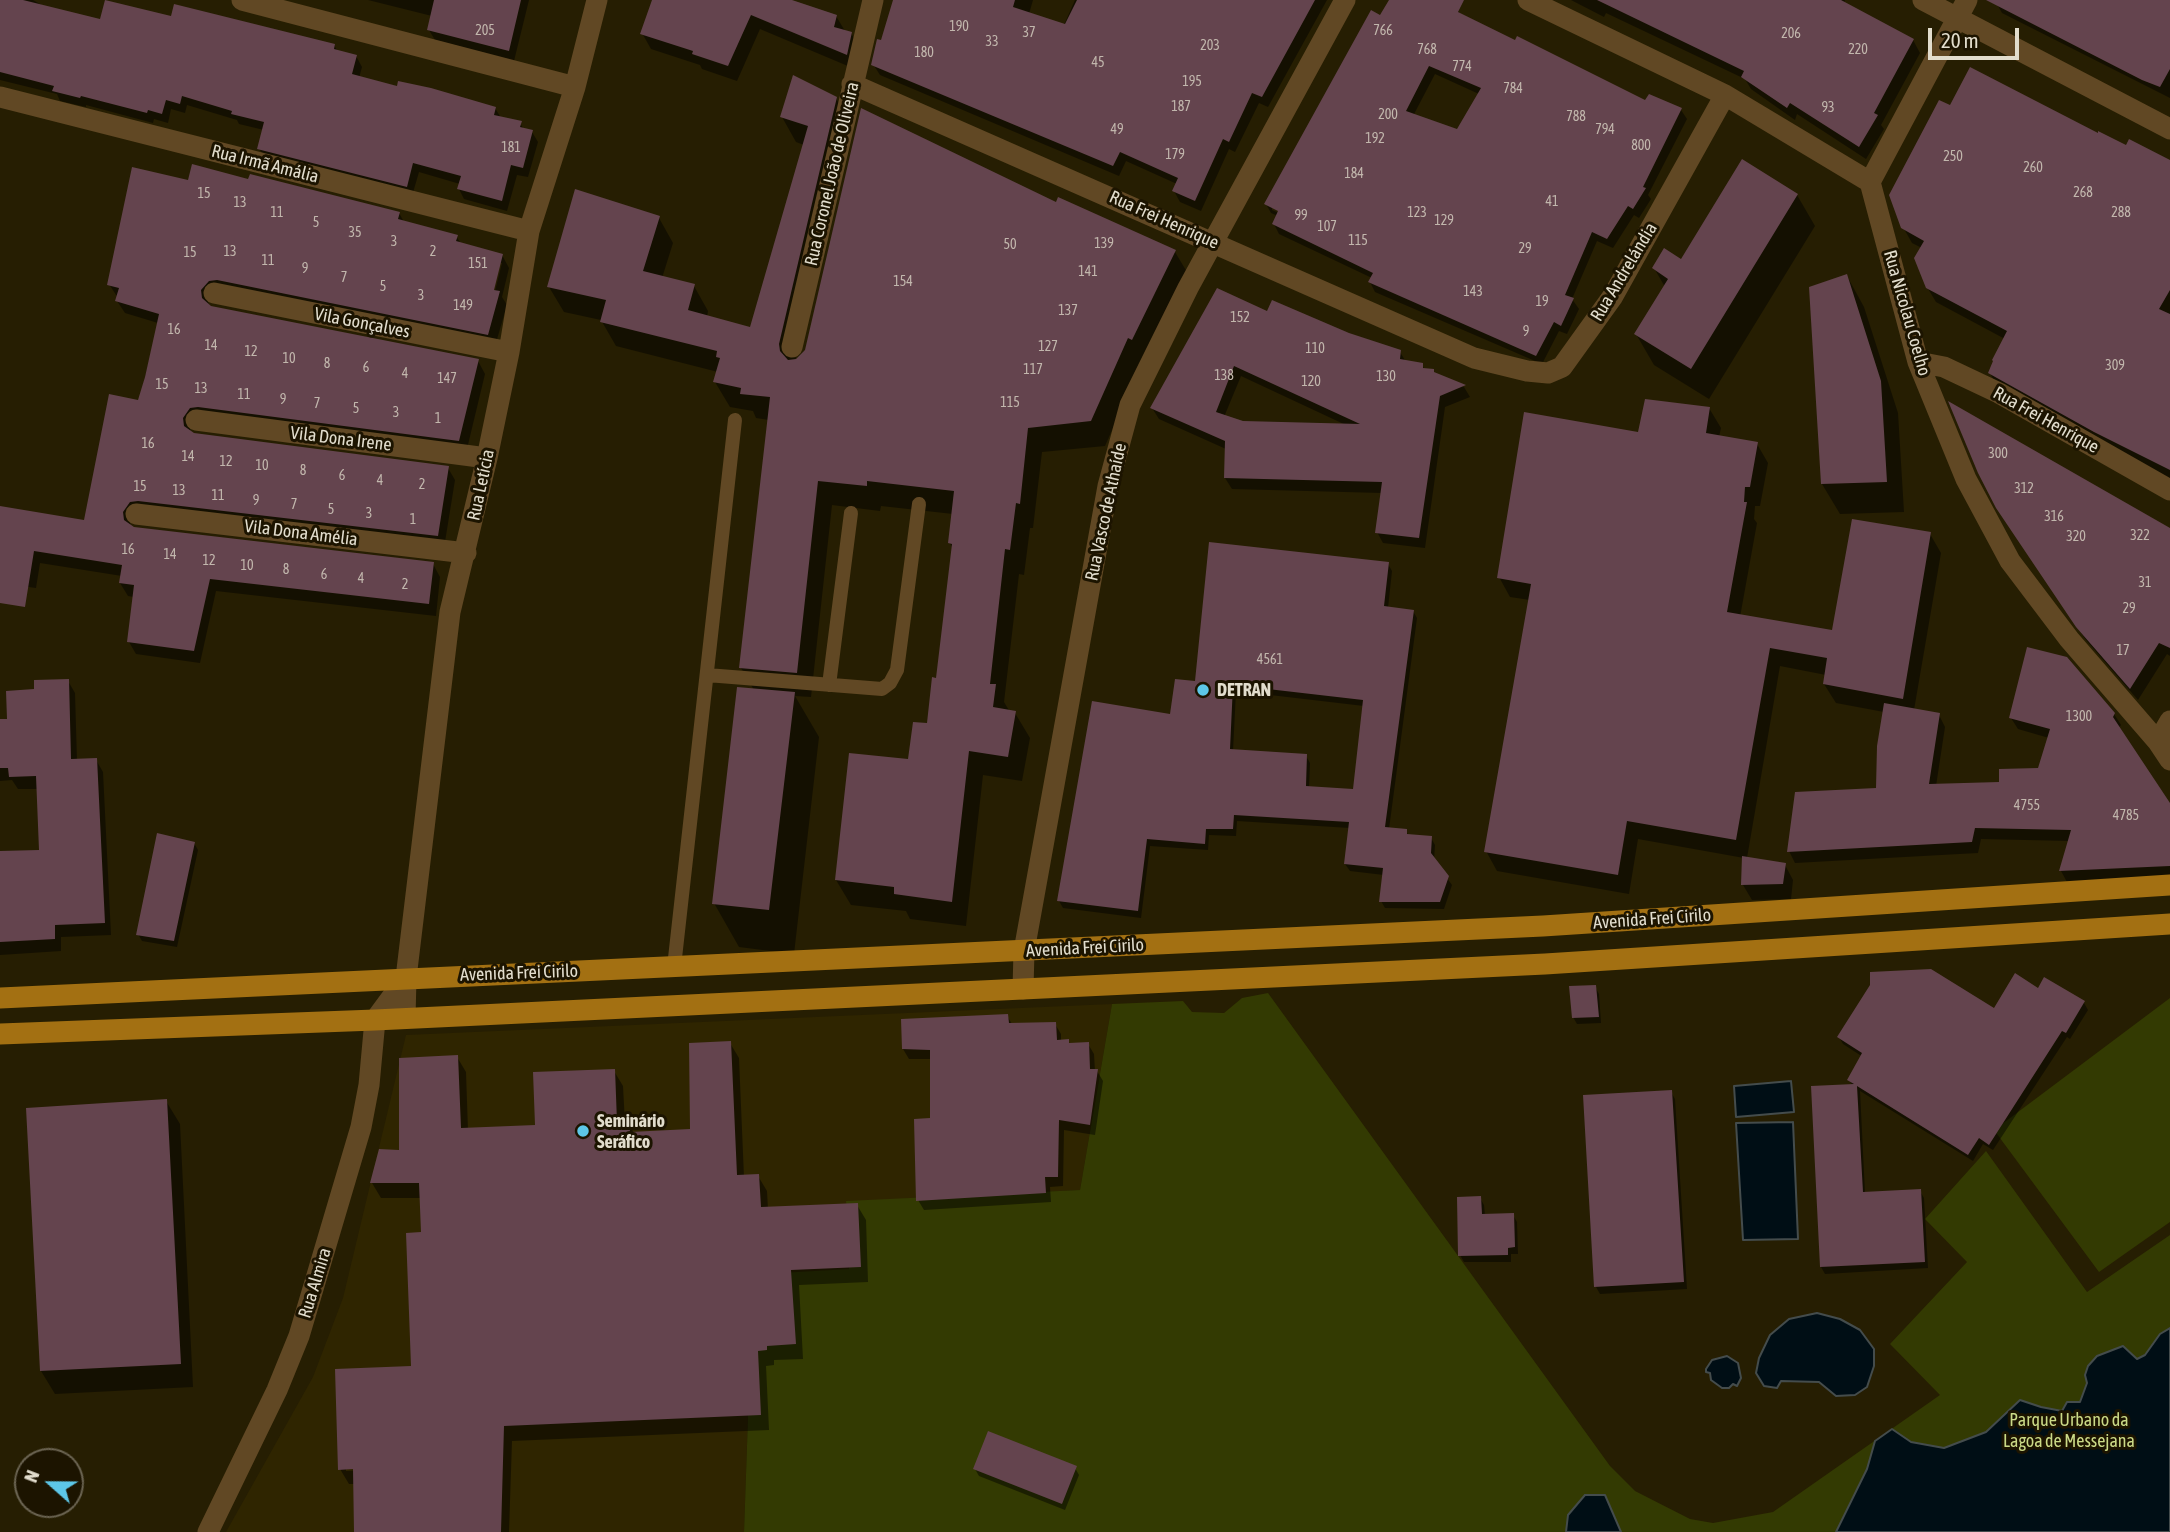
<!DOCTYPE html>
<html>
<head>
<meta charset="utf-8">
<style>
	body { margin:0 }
	#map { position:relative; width:2170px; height:1532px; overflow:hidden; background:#261e02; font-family:"Asap Condensed",sans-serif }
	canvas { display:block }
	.north { position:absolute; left:14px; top:1448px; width:70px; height:70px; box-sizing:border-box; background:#1c1400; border:2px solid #6b6452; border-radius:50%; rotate:291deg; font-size:19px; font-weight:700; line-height:28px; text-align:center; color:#e2ddcd }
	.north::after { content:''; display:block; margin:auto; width:24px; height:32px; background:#5dc7e8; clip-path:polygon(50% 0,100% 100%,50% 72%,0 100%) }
	.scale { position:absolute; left:1928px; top:28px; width:91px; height:32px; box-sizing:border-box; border:4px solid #e2ddcd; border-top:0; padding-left:9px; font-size:21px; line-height:24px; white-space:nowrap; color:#e2ddcd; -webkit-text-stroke:5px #1c1400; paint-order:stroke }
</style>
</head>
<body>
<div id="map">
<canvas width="2170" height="1532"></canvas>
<div class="north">N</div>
<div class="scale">20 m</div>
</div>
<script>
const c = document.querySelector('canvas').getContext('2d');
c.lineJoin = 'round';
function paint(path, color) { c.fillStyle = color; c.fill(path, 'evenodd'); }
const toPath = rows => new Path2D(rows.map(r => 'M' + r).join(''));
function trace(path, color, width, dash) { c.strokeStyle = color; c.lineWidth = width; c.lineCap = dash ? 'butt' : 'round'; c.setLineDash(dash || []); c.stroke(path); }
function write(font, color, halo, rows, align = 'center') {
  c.font = font + ' "Asap Condensed",sans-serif'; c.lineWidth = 6; c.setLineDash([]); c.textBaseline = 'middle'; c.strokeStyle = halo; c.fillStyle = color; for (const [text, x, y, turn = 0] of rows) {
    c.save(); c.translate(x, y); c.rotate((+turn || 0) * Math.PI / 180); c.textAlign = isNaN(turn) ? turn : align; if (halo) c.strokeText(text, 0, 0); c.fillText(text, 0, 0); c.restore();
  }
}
paint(toPath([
	[1112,1004,1080,1190,846,1202,849,1269,748,1417,744,1532,226,1532,313,1377,343,1298,406,1035]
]), '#2f2500');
paint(toPath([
	[1268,993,1610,1466,1635,1491,1690,1519,1713,1523,1773,1512,1940,1395,1890,1344,1967,1262,1925,1219,1986,1151,2087,1292,2170,1235,2170,1532,744,1532,748,1417,744,1275,849,1269,846,1201,1080,1190,1112,1004,1183,1001,1192,1012,1224,1013,1242,998],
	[2170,998,2170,1222,2099,1272,1994,1130]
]), '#333a02');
const water = toPath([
	[1791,1081,1794,1112,1736,1117,1734,1086,1791,1081],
	[1793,1122,1798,1239,1743,1240,1736,1123,1793,1122],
	[1817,1313,1840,1319,1860,1330,1874,1349,1874,1366,1867,1387,1855,1395,1836,1396,1819,1382,1781,1381,1777,1388,1764,1386,1756,1373,1759,1358,1770,1335,1789,1319,1817,1313],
	[2170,1328,2170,1532,1836,1532,1867,1469,1875,1441,1892,1429,1911,1442,1944,1448,1986,1432,2020,1400,2041,1407,2062,1411,2067,1402,2080,1402,2087,1383,2085,1375,2088,1366,2097,1356,2123,1346,2137,1359,2145,1355,2160,1334,2170,1328],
	[1727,1356,1738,1363,1741,1378,1737,1386,1733,1384,1729,1388,1722,1388,1711,1380,1710,1373,1706,1372,1706,1369,1712,1360,1727,1356],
	[1585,1495,1605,1495,1621,1532,1566,1532,1568,1515,1585,1495]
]);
paint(water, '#000e15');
trace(water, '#444c4c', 2);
paint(toPath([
	[0,0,33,0,45,7,102,21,173,18,334,45,338,52,356,56,362,67,359,78,495,108,501,118,520,123,524,130,532,132,538,142,528,177,517,175,507,211,464,199,459,189,460,184,419,172,412,196,265,158,259,148,264,130,239,124,237,120,187,105,185,113,171,109,168,123,154,119,153,123,86,105,86,107,60,101,57,94,0,80],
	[368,0,529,0,514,61,435,40,429,30,432,16],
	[654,0,787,0,836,16,845,31,851,33,860,48,855,69,760,29,737,81,702,69,700,65,651,49,642,33],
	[895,0,1033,0,1029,14,1064,25,1075,0,1327,0,1268,107,1259,103,1235,152,1229,149,1201,211,1180,202,1174,191,1177,184,1126,161,1119,176,880,75,873,64],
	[1391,0,1434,0,1458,11,1460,14,1646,103,1681,110,1687,119,1648,195,1651,199,1639,218,1634,215,1613,248,1597,241,1572,299,1579,309,1567,334,1559,331,1542,364,1375,292,1370,282,1372,278,1279,234,1274,224,1278,216,1271,213,1266,204],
	[1435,74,1479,94,1458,131,1413,116],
	[1272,206,1286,216,1272,210],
	[1571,0,1845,0,1844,3,1913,40,1920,53,1881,125,1884,129,1866,159,1797,114,1795,120,1751,89,1745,79,1606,13,1604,17],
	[1999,0,2170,0,2170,98,2002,13,1997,4],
	[836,98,850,123,794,365,1056,204,1059,199,1175,252,1190,277,1142,362,1105,446,1042,452,1033,528,1030,528,1024,575,1019,574,1004,702,1010,712,1015,713,1030,738,1022,781,983,775,966,926,910,919,906,911,851,905,836,880,910,761,929,725,938,680,953,549,950,543,953,514,881,506,880,511,832,505,811,697,795,696,819,737,794,954,739,947,714,903,754,690,741,668,769,420,756,418,753,411,730,407,715,382,718,372,616,346,601,320,564,312,549,287,659,218,673,243,662,278,694,286,708,311,707,317,751,329,804,145,796,142,782,117],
	[2170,170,2170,479,1998,388,1990,373,2005,339,1936,302,1927,287,1922,248,1912,243,1903,227],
	[250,181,399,213,404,222,456,236,461,244,502,255,509,268,502,297,507,305,495,346,216,293,208,303,211,307,478,361,485,374,466,453,197,421,189,431,194,435,448,468,455,480,444,548,137,515,129,525,134,529,433,564,440,577,436,616,216,591,200,663,136,654,129,642,134,597,128,596,120,583,122,576,40,563,36,588,0,583,0,508,86,522,139,402,158,323,125,313,117,301,118,298,109,284,190,182],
	[499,263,502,263,493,299,490,298],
	[1797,195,1815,226,1709,399,1654,365,1636,334,1665,287,1654,268,1681,262],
	[1847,276,1864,307,1898,413,1904,512,1840,514,1822,484],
	[1268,313,1400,352,1406,362,1422,365,1425,370,1464,387,1470,397,1445,407,1425,548,1383,543,1377,532,1382,493,1232,489,1225,478,1226,449,1159,419,1152,408],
	[1241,376,1348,426,1243,423,1224,417],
	[1709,408,1721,428,1719,437,1757,444,1768,463,1760,506,1755,506,1754,519,1757,523,1740,617,1833,632,1930,534,1941,553,1914,710,1939,715,1945,727,1936,786,2001,784,2039,770,2049,738,2018,729,2011,718,2114,714,2121,725,2118,729,2170,806,2170,878,2067,882,2061,871,2070,841,1981,839,1978,853,1795,863,1789,851,1877,789,1884,712,1836,703,1824,684,1826,675,1780,666,1747,858,1785,865,1793,880,1791,899,1752,900,1743,885,1744,858,1638,839,1629,894,1497,871,1486,851,1530,600,1510,597,1499,577,1640,434],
	[2006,521,2170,530,2170,656,2167,654,2138,700,2086,640],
	[1388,564,1392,571,1388,608,1413,611,1417,618,1389,829,1406,831,1409,836,1431,838,1435,845,1434,860,1452,885,1444,909,1385,908,1381,901,1384,875,1350,871,1345,864,1350,828,1237,821,1236,836,1209,835,1208,850,1150,846,1141,918,1063,908,1059,901,1171,716,1196,683],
	[1236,691,1364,706,1354,791,1309,788,1310,763,1306,756,1233,751],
	[68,681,75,693,77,761,96,760,103,772,111,935,61,937,61,951,0,955,0,852,40,851,38,789,18,789,12,780,0,781,0,720,9,720,36,691],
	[194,843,198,850,177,947,142,941,138,934],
	[2045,979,2084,1003,2088,1010,2070,1039,2067,1037,1993,1150,1983,1144,1973,1161,1860,1091,1865,1193,1920,1191,1924,1198,1928,1268,1825,1274,1821,1267,1853,1086,1849,1080,1863,1057,1843,1044,1839,1037,1995,1010,2038,990],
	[1595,987,1599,994,1601,1023,1577,1024,1573,1017],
	[1007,1016,1012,1024,1055,1024,1061,1034,1061,1041,1070,1045,1088,1044,1094,1054,1095,1071,1097,1071,1103,1081,1095,1135,1064,1130,1063,1186,1050,1187,1051,1202,924,1210,918,1200,931,1119,932,1059,909,1059,903,1049],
	[730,1043,739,1058,744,1177,758,1176,767,1191,768,1209,857,1205,866,1220,868,1282,799,1285,803,1359,774,1360,774,1365,766,1366,769,1430,512,1441,509,1532,356,1532,355,1484,349,1484,340,1469,413,1367,423,1234,421,1198,381,1198,372,1183,401,1152,457,1057,466,1072,468,1130,537,1127,614,1071,623,1086,625,1123,628,1123,634,1133,692,1131],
	[346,1467,362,1470,346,1471],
	[1671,1092,1675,1099,1687,1289,1600,1294,1596,1287],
	[166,1101,180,1124,193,1387,55,1394,41,1371],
	[1480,1198,1484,1205,1485,1216,1513,1215,1517,1222,1518,1254,1511,1254,1511,1262,1464,1262,1460,1255],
	[1075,1468,1079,1475,1065,1510,979,1476,975,1469]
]), '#0007');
paint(toPath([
	[0,0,23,0,100,19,105,0,171,16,174,4,335,44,334,49,357,55,352,74,397,86,398,81,431,88,496,107,494,115,522,121,520,127,533,130,523,168,511,165,502,201,457,189,461,176,413,163,407,187,257,149,264,122,231,114,232,111,182,96,180,104,166,100,162,114,148,110,147,113,81,96,80,98,52,91,54,86,0,72],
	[434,0,521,0,509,51,427,30],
	[652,0,792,0,837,15,834,27,852,32,847,55,751,15,728,66,692,54,693,51,640,34],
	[893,0,1015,0,1013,7,1065,24,1077,0,1315,0,1262,97,1252,93,1229,142,1223,139,1195,201,1172,191,1178,178,1120,152,1113,166,871,65,877,39,881,40],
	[1389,0,1464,0,1458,12,1515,40,1517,36,1645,100,1649,94,1682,108,1643,187,1646,188,1633,209,1628,206,1607,239,1592,232,1565,295,1574,298,1561,326,1554,322,1536,356,1368,282,1373,273,1272,224,1278,211,1264,204,1371,10,1380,15],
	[1429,66,1481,88,1457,129,1406,111],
	[1597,0,1841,0,1914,39,1874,113,1878,115,1859,147,1790,103,1787,108,1741,77,1744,71],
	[1986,0,2170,0,2170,69,2160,87,2142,80],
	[1970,67,2098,133,2098,131,2126,145,2129,139,2170,160,2170,290,2159,309,2170,314,2170,470,2094,432,1988,373,1993,361,1992,360,2007,331,1926,288,1914,258,1924,241,1901,228,1889,195,1939,100,1950,105],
	[793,75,837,97,779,344,780,351,788,360,796,359,805,350,861,108,1056,202,1058,197,1176,250,1132,340,1128,338,1091,421,1028,428,1020,504,1016,503,1010,550,1005,549,990,684,996,684,993,707,1016,711,1008,757,969,751,952,902,894,894,894,887,835,880,849,753,908,759,913,722,927,723,932,677,936,678,952,544,948,543,954,491,867,481,867,486,818,481,797,673,739,668,770,397,740,394,741,388,713,382,720,358,716,357,717,351,600,322,606,300,547,287,575,189,660,216,643,271,695,284,688,310,750,327,808,126,780,117],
	[1742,159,1798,194,1691,369,1634,334,1668,279,1652,268,1664,248,1681,259],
	[192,164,248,179,250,174,400,212,398,219,458,235,456,241,503,254,494,290,500,291,488,335,217,280,209,281,201,290,202,298,211,306,479,359,459,441,198,407,190,408,183,418,184,426,194,433,449,466,438,536,138,501,130,502,123,512,124,520,134,527,434,562,429,604,210,579,194,651,127,642,134,585,119,583,122,565,34,551,25,607,0,603,0,506,84,520,109,394,138,400,145,377,159,314,115,301,119,288,107,285,132,167,188,180],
	[1847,274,1881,381,1887,482,1821,484,1809,287],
	[1217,288,1267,311,1272,300,1349,333,1401,350,1400,359,1423,363,1423,368,1434,369,1434,372,1466,385,1440,396,1419,538,1375,533,1382,482,1224,478,1225,441,1150,408],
	[1234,366,1360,424,1243,421,1216,412],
	[1645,399,1710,407,1706,433,1758,442,1750,487,1745,487,1744,502,1747,502,1727,612,1832,630,1852,519,1931,532,1903,699,1823,684,1827,658,1770,648,1736,840,1627,821,1618,875,1484,852,1531,584,1497,578,1524,412,1638,432],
	[1948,401,2170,528,2170,648,2159,643,2130,689,2076,627,1996,508,1978,473],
	[1209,542,1389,562,1384,606,1414,610,1385,827,1407,829,1407,834,1432,836,1431,853,1449,876,1440,902,1379,902,1383,868,1344,864,1349,822,1234,815,1233,829,1206,829,1205,844,1147,839,1138,911,1057,901,1092,701,1170,714,1175,679,1195,681],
	[1233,685,1363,700,1353,789,1306,786,1307,754,1230,749],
	[2027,647,2067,657,2115,713,2113,717,2170,803,2170,866,2059,871,2071,830,1975,828,1972,842,1787,852,1795,792,1876,788,1877,746,1884,703,1940,713,1929,784,1999,782,1999,769,2038,768,2050,729,2009,718],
	[69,679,71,759,97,758,105,923,55,925,55,939,0,942,0,851,39,850,36,776,9,777,8,768,0,768,0,719,7,719,6,691,34,689,34,680],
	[737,687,795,692,769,910,712,904],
	[157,833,195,842,174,941,136,935],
	[1742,856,1786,863,1783,884,1741,885],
	[1931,969,1994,1008,2015,973,2038,988,2044,977,2085,1001,2066,1033,2062,1031,1989,1145,1979,1138,1968,1155,1857,1086,1863,1192,1921,1189,1925,1262,1820,1267,1811,1086,1854,1084,1847,1080,1862,1053,1837,1037,1870,985,1870,972],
	[1596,985,1599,1017,1572,1018,1569,986],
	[1008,1014,1009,1023,1056,1022,1057,1040,1069,1039,1069,1043,1089,1042,1090,1069,1098,1069,1090,1125,1059,1120,1058,1177,1045,1177,1046,1193,916,1201,914,1119,930,1118,930,1050,902,1049,901,1019],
	[731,1041,737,1175,759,1174,761,1207,858,1203,861,1267,791,1270,796,1344,767,1346,767,1350,758,1351,761,1415,504,1426,501,1532,354,1532,353,1469,338,1470,335,1369,411,1366,406,1233,421,1232,419,1183,370,1183,379,1149,399,1150,399,1058,458,1055,461,1128,535,1125,533,1072,615,1069,617,1122,629,1121,630,1132,690,1129,689,1043],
	[1672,1090,1684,1282,1594,1287,1583,1095],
	[167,1099,181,1364,40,1371,26,1108],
	[1481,1196,1482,1214,1514,1213,1515,1247,1508,1248,1508,1255,1458,1256,1457,1197],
	[988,1431,1077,1466,1062,1504,973,1469]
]), '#64444e');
trace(toPath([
	[707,675,882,689,890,683,897,670,919,504],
	[829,685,851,513],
	[674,967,735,420]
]), '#614824', 14);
trace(toPath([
	[242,0,575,87],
	[1528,0,1725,95,1870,182,1918,362,1966,479,2010,561,2069,639,2158,742,2170,760],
	[1923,0,2170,129],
	[852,84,1474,358,1527,371,1548,373,1562,367,1613,296,1725,95],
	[0,97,529,231],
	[1870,182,1967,0],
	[214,293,509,352],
	[792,347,873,0],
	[1918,362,1944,367,1999,393,2170,490],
	[196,420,487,458],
	[136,514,466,553],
	[2158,742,2170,721],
	[405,1018,406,978,450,612,487,458,509,352,529,231,575,87,597,0],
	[208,1532,277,1390,299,1336,361,1127,369,1085,375,1020,406,978]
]), '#614824', 21);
trace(toPath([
	[1023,989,1024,951,1108,486,1130,405,1188,288,1345,0]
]), '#614824', 21);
trace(toPath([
	[0,998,1543,926,2170,885],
	[0,1034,375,1020,1545,964,2170,924]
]), '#a37012', 21);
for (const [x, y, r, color] of [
	[1203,690,7,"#5dc7e8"],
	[583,1131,7,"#5dc7e8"]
]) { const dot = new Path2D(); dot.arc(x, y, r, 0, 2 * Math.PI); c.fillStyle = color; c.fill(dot); trace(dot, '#1c1400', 2.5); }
write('14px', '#c2b7ad', null, [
	["190",959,27],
	["205",485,31],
	["766",1383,31],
	["37",1029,33],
	["206",1791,34],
	["33",992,42],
	["203",1210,46],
	["768",1427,50],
	["220",1858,50],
	["180",924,53],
	["45",1098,63],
	["774",1462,67],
	["195",1192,82],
	["784",1513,89],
	["187",1181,107],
	["93",1828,108],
	["200",1388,115],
	["788",1576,117],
	["49",1117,130],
	["794",1605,130],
	["192",1375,139],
	["800",1641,146],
	["181",511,148],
	["179",1175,155],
	["250",1953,157],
	["260",2033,168],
	["184",1354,174],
	["268",2083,193],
	["15",204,194],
	["41",1552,202],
	["13",240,203],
	["11",277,213],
	["123",1417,213],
	["288",2121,213],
	["99",1301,216],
	["129",1444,221],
	["5",316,223],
	["107",1327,227],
	["35",355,233],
	["115",1358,241],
	["3",394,242],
	["139",1104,244],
	["50",1010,245],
	["29",1525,249],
	["13",230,252],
	["2",433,252],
	["15",190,253],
	["11",268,261],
	["151",478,264],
	["9",305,269],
	["141",1088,272],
	["7",344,278],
	["154",903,282],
	["5",383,287],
	["143",1473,292],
	["3",421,296],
	["19",1542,302],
	["149",463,306],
	["137",1068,311],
	["152",1240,318],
	["16",174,330],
	["9",1526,332],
	["14",211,346],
	["127",1048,347],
	["110",1315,349],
	["12",251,352],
	["10",289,359],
	["8",327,364],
	["309",2115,366],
	["6",366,368],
	["117",1033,370],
	["4",405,374],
	["138",1224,376],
	["130",1386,377],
	["147",447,379],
	["120",1311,382],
	["15",162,385],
	["13",201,389],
	["11",244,395],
	["9",283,400],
	["115",1010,403],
	["7",317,404],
	["5",356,409],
	["3",396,413],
	["1",438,419],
	["16",148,444],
	["300",1998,454],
	["14",188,457],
	["12",226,462],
	["10",262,466],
	["8",303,471],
	["6",342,476],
	["4",380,481],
	["2",422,485],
	["15",140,487],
	["312",2024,489],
	["13",179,491],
	["11",218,496],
	["9",256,501],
	["7",294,505],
	["5",331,510],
	["3",369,514],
	["316",2054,517],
	["1",413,520],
	["322",2140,536],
	["320",2076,537],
	["16",128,550],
	["14",170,555],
	["12",209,561],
	["10",247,566],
	["8",286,570],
	["6",324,575],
	["4",361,579],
	["31",2145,583],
	["2",405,585],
	["29",2129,609],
	["17",2123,651],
	["4561",1270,660],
	["1300",2079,717],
	["4755",2027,806],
	["4785",2126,816]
]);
write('18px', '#e2ddcd', '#1c1400', [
	["Rua Irmã Amália",265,164,14],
	["Rua Coronel João de Oliveira",832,174,-77],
	["Rua Frei Henrique",1164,220,24],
	["Rua Andrelándia",1624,272,-59],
	["Rua Nicolau Coelho",1907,313,74],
	["Vila Gonçalves",362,323,11],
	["Rua Frei Henrique",2046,420,29],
	["Vila Dona Irene",341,439,7],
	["Rua Letícia",481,485,-78],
	["Rua Vasco de Athaíde",1106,512,-78],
	["Vila Dona Amélia",301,533,7],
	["Avenida Frei Cirilo",1652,919,-4],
	["Avenida Frei Cirilo",1085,948,-3],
	["Avenida Frei Cirilo",519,973,-2],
	["Rua Almira",315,1283,-73]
]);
write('bold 18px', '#e2ddcd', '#1c1400', [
	["DETRAN",1217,690],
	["Seminário",597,1121],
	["Seráfico",597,1142]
], 'left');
write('18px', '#cbda87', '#1c1400', [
	["Parque Urbano da",2069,1420],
	["Lagoa de Messejana",2069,1441]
]);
</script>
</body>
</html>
